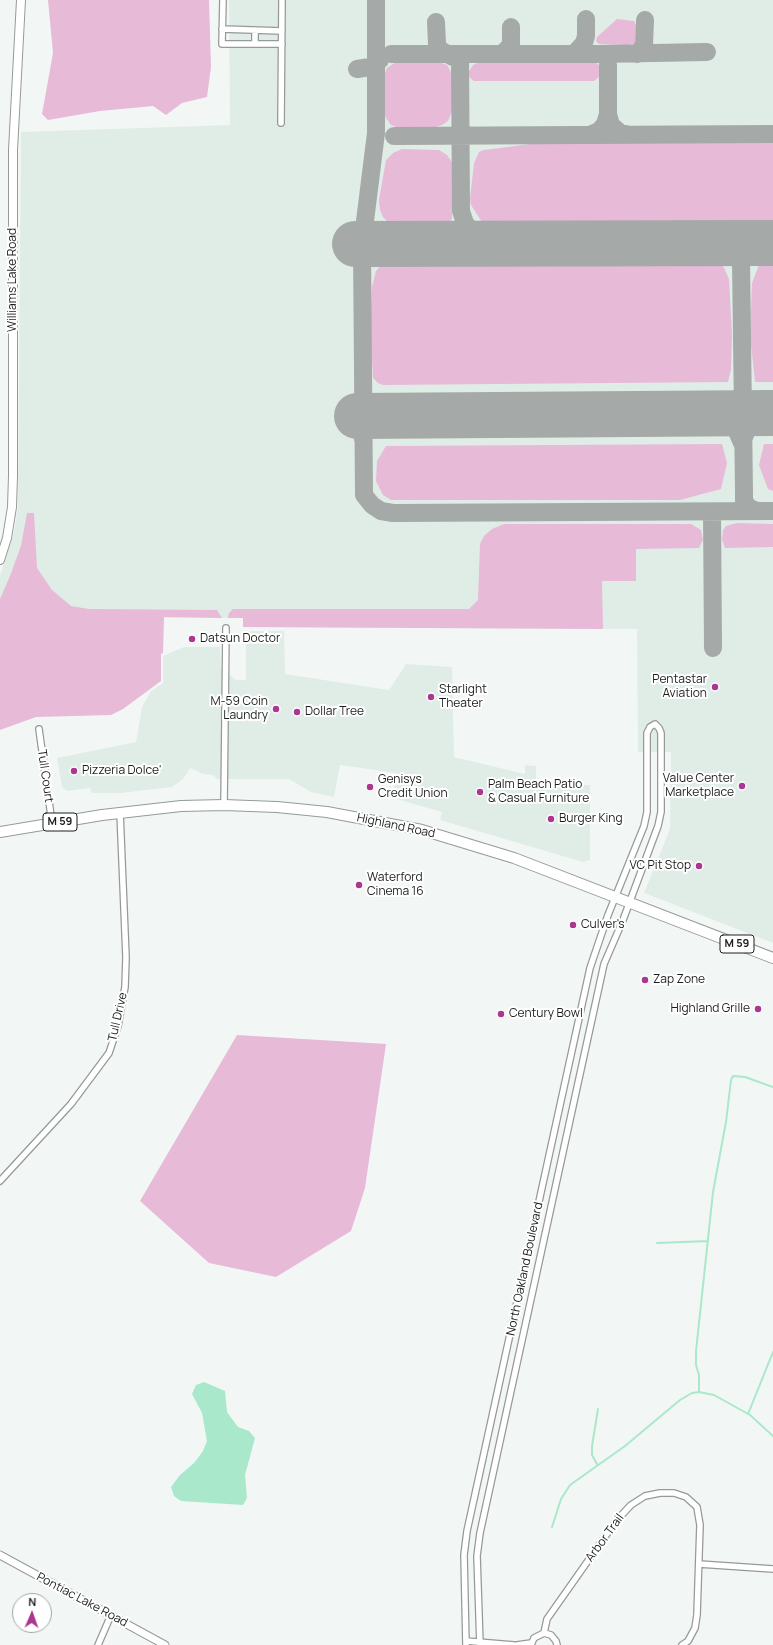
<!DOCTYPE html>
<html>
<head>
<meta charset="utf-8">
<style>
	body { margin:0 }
	#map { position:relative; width:773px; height:1645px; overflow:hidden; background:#f2f7f5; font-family:Manrope,sans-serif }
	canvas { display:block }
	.north { position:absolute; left:12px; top:1593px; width:40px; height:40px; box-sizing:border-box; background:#fff; border:1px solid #a4a5a5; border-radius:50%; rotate:2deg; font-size:11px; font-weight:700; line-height:16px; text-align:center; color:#1c1e1d }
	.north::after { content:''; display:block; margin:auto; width:14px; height:18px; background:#ab3790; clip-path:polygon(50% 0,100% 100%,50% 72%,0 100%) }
</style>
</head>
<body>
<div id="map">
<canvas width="773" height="1645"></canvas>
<div class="north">N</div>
</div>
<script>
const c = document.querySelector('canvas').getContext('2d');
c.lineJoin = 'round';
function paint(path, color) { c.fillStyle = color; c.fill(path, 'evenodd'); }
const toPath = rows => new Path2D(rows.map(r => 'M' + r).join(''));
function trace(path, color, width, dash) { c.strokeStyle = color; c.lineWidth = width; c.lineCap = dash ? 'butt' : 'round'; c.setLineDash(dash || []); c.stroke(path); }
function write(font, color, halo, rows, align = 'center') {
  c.font = font + ' Manrope,sans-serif'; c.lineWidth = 4; c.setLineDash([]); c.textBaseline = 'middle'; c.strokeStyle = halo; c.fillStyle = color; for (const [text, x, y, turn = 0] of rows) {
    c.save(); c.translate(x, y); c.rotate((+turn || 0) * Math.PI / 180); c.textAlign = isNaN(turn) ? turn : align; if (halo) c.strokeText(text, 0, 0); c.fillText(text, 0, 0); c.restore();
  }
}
paint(toPath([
	[229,0,773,0,773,943,644,893,670,829,671,752,638,752,637,629,243,627,243,618,0,617,0,575,14,533,18,506,21,132,230,125],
	[246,631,284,631,285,674,389,690,406,664,452,667,454,757,525,774,525,765,536,766,536,784,590,785,590,860,583,862,440,820,442,812,393,798,396,773,340,765,334,797,311,792,289,779,217,779,213,775,203,774,190,768,183,779,172,787,121,793,92,793,90,788,67,791,62,787,57,758,136,742,142,707,151,691,163,683,163,656,184,647,220,647,221,668,236,680,246,680]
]), '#e0ede7');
paint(toPath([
	[48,0,209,0,211,67,207,97,182,103,166,115,153,106,100,111,48,120,42,114,53,53],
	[617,19,634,21,636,26,635,43,629,45,599,44,596,41,597,37],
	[435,61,447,65,452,74,453,109,448,121,442,125,433,128,399,128,391,125,386,118,384,113,385,73,387,68,396,62],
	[482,61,591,61,598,64,601,71,599,77,594,81,474,81,470,78,468,73,473,65],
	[773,142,773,226,499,229,493,228,482,222,471,205,470,199,474,163,479,152,484,150,538,143],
	[402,149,439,150,447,155,453,164,452,219,445,227,398,229,391,225,383,217,380,210,379,200,386,160,393,153],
	[710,257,720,262,724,268,729,279,732,335,731,369,728,382,383,385,378,383,373,378,370,326,372,287,376,271,384,262,390,261],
	[773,258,773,382,755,382,750,335,752,283,759,265,762,261],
	[722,444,727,463,721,489,680,500,391,500,383,495,376,481,377,461,386,446],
	[764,444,773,444,773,491,768,489,759,465],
	[27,513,34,513,37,568,52,590,71,606,89,609,217,610,222,618,164,617,163,653,161,654,161,681,123,709,111,715,36,717,0,730,0,599,10,576,21,546],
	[737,523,773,524,773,547,725,548,722,539,723,530,726,526],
	[504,524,691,524,701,530,703,540,699,548,636,549,636,581,602,581,603,629,243,627,243,618,228,618,229,613,233,609,469,609,478,600,480,544,484,536,492,529],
	[237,1035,386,1044,365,1188,351,1231,276,1277,209,1263,140,1201]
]), '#e7bad8');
paint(toPath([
	[204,1382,225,1391,227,1412,238,1427,249,1431,255,1438,245,1475,247,1498,243,1505,181,1501,174,1496,171,1487,180,1475,194,1463,203,1451,207,1441,202,1413,192,1394,196,1385]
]), '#aae8cb');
trace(toPath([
	[657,1243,708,1241],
	[699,1392,699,1375,696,1365,696,1351,713,1192,726,1122,731,1080,733,1076,745,1077,773,1087],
	[748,1414,773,1352],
	[597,1464,592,1455,592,1446,598,1409],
	[552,1527,561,1499,570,1485,625,1446,680,1400,692,1393,699,1392,714,1395,750,1415,773,1436]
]), '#aae8cb', 2);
trace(toPath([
	[376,0,376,133,362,245,364,495,372,505,381,511,393,513,773,511],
	[436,22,437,44,440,50,453,57],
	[391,54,598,54,707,52],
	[460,54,461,211,465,223,473,233,496,244],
	[502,54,511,45,511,27],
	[574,54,584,43,586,36,586,19],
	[637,54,644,45,645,20],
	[608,65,608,114],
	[357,69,370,67,380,60],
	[590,135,599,131,605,124,608,114,611,125,620,133,629,135],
	[394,136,773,134],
	[726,243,736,251,741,260],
	[757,243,745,251,741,260,744,492,744,501,749,508,757,511],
	[712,414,723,418,735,427,742,443],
	[363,439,367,428,387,416],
	[743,440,746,432,752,424,772,413],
	[712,512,713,648]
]), '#a5a9a7', 18);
trace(toPath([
	[355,244,773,243],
	[357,416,773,413]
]), '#a5a9a7', 46);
const minor = toPath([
	[223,0,222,44,282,44],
	[222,29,282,31],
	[255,30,255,44],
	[281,123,282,0],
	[39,729,52,823],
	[224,805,226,628],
	[0,1181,71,1104,109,1053,118,1026,125,987,126,957,120,812],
	[699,1564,773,1569],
	[544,1633,547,1619,616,1521,631,1505,645,1496,660,1493,674,1493,686,1497,697,1507,700,1525,697,1615,695,1628,688,1641,682,1645],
	[466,1641,514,1645],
	[98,1645,111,1615],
	[466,1645,464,1555,467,1531,590,968,608,915,644,826,647,812,647,733,650,727,655,724,659,728,661,733,661,812,658,826,623,920,604,964,580,1074,480,1533,477,1556,480,1645],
	[517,1645,531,1643],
	[531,1645,534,1638,544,1633,551,1635,556,1641,557,1645]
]);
const tertiary = toPath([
	[0,1555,165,1645]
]);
const secondary = toPath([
	[0,560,7,538,12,507,13,476,13,150,21,0]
]);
const trunk = toPath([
	[0,832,102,815,181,806,224,805,277,807,327,812,422,830,514,858,773,958]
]);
trace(minor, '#959a97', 8);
trace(tertiary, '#959a97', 9);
trace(secondary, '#959a97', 10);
trace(trunk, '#959a97', 12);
trace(minor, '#fff', 5.5);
trace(tertiary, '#fff', 7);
trace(secondary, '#fff', 8);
trace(trunk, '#fff', 10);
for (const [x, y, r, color] of [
	[192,639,4,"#ab3790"],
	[715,687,4,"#ab3790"],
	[431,697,4,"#ab3790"],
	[276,709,4,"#ab3790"],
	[297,712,4,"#ab3790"],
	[74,771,4,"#ab3790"],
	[742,786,4,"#ab3790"],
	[370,787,4,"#ab3790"],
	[480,792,4,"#ab3790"],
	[551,819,4,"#ab3790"],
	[699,866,4,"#ab3790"],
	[359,885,4,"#ab3790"],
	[573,925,4,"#ab3790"],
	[645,980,4,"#ab3790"],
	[758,1009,4,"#ab3790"],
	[501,1014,4,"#ab3790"]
]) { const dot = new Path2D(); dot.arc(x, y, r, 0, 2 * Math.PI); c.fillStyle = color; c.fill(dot); trace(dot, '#fff', 1.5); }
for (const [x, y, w] of [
	[60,822,34],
	[737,944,34]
]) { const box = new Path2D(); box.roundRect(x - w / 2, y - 9, w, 18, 3); c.fillStyle = '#fff'; c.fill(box); trace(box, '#1c1e1d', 1); }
write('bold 11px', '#1c1e1d', null, [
	["M 59",60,822],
	["M 59",737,944]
]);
write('12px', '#1c1e1d', '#fff', [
	["Williams Lake Road",13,280,-90],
	["Tull Court",45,776,82],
	["Highland Road",396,826,12],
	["Tull Drive",118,1017,-77],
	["North Oakland Boulevard",525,1269,-78],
	["Arbor Trail",605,1538,-54],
	["Pontiac Lake Road",82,1600,28]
]);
write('12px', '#1c1e1d', '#fff', [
	["Datsun Doctor",200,639],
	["Pentastar",707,680,"right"],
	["Aviation",707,694,"right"],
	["Starlight",439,690],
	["Theater",439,704],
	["M-59 Coin",268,702,"right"],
	["Laundry",268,716,"right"],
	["Dollar Tree",305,712],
	["Pizzeria Dolce'",82,771],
	["Value Center",734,779,"right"],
	["Marketplace",734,793,"right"],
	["Genisys",378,780],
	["Credit Union",378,794],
	["Palm Beach Patio",488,785],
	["& Casual Furniture",488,799],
	["Burger King",559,819],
	["VC Pit Stop",691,866,"right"],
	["Waterford",367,878],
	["Cinema 16",367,892],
	["Culver's",581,925],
	["Zap Zone",653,980],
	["Highland Grille",750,1009,"right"],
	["Century Bowl",509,1014]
], 'left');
</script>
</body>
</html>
